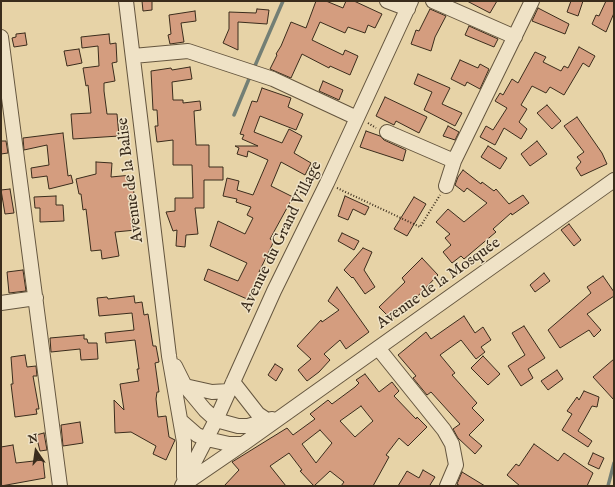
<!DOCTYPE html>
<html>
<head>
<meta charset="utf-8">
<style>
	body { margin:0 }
	#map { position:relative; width:615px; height:487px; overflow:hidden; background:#e7d3a7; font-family:"IM FELL English",serif }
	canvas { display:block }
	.frame { position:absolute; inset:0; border:2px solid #3a2c1c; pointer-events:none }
	.north { position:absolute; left:16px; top:431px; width:40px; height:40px; -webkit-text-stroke:3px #efe2c6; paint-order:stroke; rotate:347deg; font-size:11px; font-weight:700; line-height:16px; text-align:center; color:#3a2c1c }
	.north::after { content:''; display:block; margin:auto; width:14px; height:18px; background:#3a2c1c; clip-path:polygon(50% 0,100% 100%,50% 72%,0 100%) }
</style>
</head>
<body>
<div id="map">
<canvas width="615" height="487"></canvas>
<div class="frame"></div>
<div class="north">N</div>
</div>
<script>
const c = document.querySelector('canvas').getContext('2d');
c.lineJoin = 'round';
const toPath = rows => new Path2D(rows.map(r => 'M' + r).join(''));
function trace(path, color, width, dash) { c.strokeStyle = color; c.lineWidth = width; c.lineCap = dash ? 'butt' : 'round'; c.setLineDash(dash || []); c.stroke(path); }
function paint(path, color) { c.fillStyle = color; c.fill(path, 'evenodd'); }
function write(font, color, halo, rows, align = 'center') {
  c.font = font + ' "IM FELL English",serif'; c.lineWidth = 3; c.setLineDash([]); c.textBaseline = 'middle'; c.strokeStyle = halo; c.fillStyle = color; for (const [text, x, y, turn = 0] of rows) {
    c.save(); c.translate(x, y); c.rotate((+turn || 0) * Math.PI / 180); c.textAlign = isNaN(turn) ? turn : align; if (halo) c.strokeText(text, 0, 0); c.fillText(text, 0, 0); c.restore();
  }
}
trace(toPath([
	[254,68,283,1],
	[234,115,251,74],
	[608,486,614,463]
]), '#737f75', 3.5);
const building = toPath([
	[142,1,152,1,152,10,143,11,142,1],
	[316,1,326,1,343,8,346,1,354,1,382,14,375,28,368,25,365,33,348,27,345,33,320,22,312,40,343,55,345,50,358,56,350,75,330,66,329,68,302,54,291,78,270,69,277,55,276,54,281,46,291,22,306,28,316,1],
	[467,1,497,1,490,13,467,1],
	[571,1,583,1,578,16,567,12,571,1],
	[606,1,614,1,614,13,606,32,592,24,596,15,599,16,606,1],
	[538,8,569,24,565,34,532,21,538,8],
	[257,9,269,10,267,24,238,22,238,50,223,43,229,29,229,12,256,13,257,9],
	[430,9,446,16,435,37,431,51,411,44,416,30,419,31,430,9],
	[195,11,196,21,181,23,184,42,170,44,168,35,171,34,169,15,195,11],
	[469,26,498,39,494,47,465,35,469,26],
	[25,33,27,45,14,47,12,38,16,37,16,34,25,33],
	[109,34,110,44,116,43,117,62,112,63,115,81,104,83,104,91,107,114,117,114,119,136,73,139,71,114,91,113,88,85,86,86,83,68,99,66,98,46,82,48,81,37,109,34],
	[579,47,595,56,589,67,583,63,564,95,550,87,546,93,532,86,521,105,527,109,519,122,527,129,521,139,504,128,495,145,480,137,486,126,493,130,507,108,495,101,500,93,503,95,512,79,518,83,535,52,546,57,543,62,561,71,564,66,568,68,579,47],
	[79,49,82,63,67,66,64,51,79,49],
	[460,60,478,68,480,64,489,69,480,89,467,82,465,86,451,79,460,60],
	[190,67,192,79,172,82,173,100,183,100,183,103,200,101,201,110,194,111,196,145,209,145,209,167,223,167,223,180,204,180,204,208,195,208,198,234,186,235,185,247,176,246,177,230,173,231,166,212,175,211,175,198,193,198,192,165,173,165,173,140,157,142,155,126,158,126,157,110,153,110,151,71,171,68,172,70,190,67],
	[418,74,450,88,442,104,462,113,455,126,424,110,432,92,414,84,418,74],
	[323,81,343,90,339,100,319,91,323,81],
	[262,88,291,98,288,107,303,114,296,130,260,116,254,132,282,143,289,129,302,136,294,153,311,163,305,175,281,162,271,186,293,197,270,239,274,241,259,272,262,273,247,299,204,280,208,269,238,281,247,263,210,246,218,221,245,234,253,218,247,215,251,207,236,202,237,199,223,196,227,178,239,181,237,190,253,195,268,160,248,151,247,157,237,154,239,148,235,146,258,146,242,139,244,135,240,134,252,101,257,102,262,88],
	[385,97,427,117,419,133,396,121,394,125,376,116,385,97],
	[547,105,561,121,552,129,537,113,547,105],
	[577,117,602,153,607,164,581,176,576,168,581,162,577,157,584,152,564,126,577,117],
	[448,126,459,132,455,140,443,136,448,126],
	[366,131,380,136,384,140,406,150,403,161,360,147,366,131],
	[63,133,68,176,71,175,73,183,49,189,47,176,32,178,31,168,49,165,47,145,24,150,23,138,63,133],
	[1,141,6,141,8,153,1,154,1,141],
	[537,141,547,154,530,166,521,154,537,141],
	[488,146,507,158,500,169,481,157,488,146],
	[96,162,112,163,111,177,132,175,135,204,136,230,115,232,119,256,102,259,101,250,91,251,86,209,83,210,81,194,79,194,76,179,96,174,96,162],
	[463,170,481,184,482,182,494,191,496,189,509,204,523,195,529,203,512,215,511,213,493,229,496,232,464,259,461,256,452,263,443,252,451,245,445,238,450,234,436,222,448,209,464,222,487,203,467,188,464,192,455,185,458,177,463,170],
	[10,189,14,213,5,214,1,190,10,189],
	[56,196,56,205,63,205,64,221,40,222,40,208,35,208,34,197,56,196],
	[345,196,369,207,365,215,353,209,348,220,338,216,345,196],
	[414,197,426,204,407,236,394,229,414,197],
	[569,224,581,240,574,246,561,230,569,224],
	[342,233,359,241,354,250,338,241,342,233],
	[363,248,372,252,364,270,375,287,365,294,353,277,352,278,344,270,363,248],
	[422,258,438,275,414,300,416,303,406,312,403,308,392,320,379,307,405,282,402,278,422,258],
	[23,270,26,291,9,293,7,272,23,270],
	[544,273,550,281,535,292,530,285,544,273],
	[603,276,614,292,614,296,587,314,601,330,594,337,589,330,560,348,548,330,591,293,587,287,603,276],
	[337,287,369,332,346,349,340,340,324,354,330,360,319,372,307,381,298,370,311,359,297,346,321,320,322,322,339,310,328,301,337,287],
	[134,296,135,303,142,302,144,315,148,314,153,346,156,346,159,362,155,363,159,392,157,392,156,399,158,417,166,416,169,437,175,440,166,460,153,454,156,446,131,432,115,433,114,400,124,410,120,384,139,381,137,369,139,369,135,340,106,343,105,333,134,330,132,313,99,316,97,298,107,297,108,299,134,296],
	[464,316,475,333,483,327,491,340,481,347,485,352,476,359,461,340,440,355,455,373,452,375,477,403,472,408,484,420,469,435,482,446,475,454,458,438,453,429,460,424,431,392,427,395,413,378,416,376,398,355,426,332,431,339,464,316],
	[524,326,545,358,528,369,533,378,521,386,508,366,525,355,512,333,524,326],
	[84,335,84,339,87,339,88,343,97,343,98,359,81,360,80,349,51,352,50,338,84,335],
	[25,355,27,367,36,366,37,376,33,376,39,409,36,409,37,414,15,417,11,384,13,384,11,357,25,355],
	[483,356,500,374,488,385,471,368,483,356],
	[614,359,614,400,593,377,614,359],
	[275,364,283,369,276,381,268,375,275,364],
	[557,370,563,379,548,390,541,381,557,370],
	[365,374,379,392,392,382,399,391,394,396,416,419,417,417,427,427,408,446,399,438,386,455,389,457,373,486,341,486,344,482,330,471,314,486,300,471,302,470,289,453,270,466,286,486,224,486,239,470,232,462,287,428,293,435,315,419,310,414,328,400,332,404,355,387,359,383,356,380,365,374],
	[361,406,373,421,355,437,340,421,361,406],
	[320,430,332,443,316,463,302,444,320,430],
	[584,391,599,397,597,407,592,406,578,431,592,441,588,447,562,430,572,414,567,411,577,397,579,400,584,391],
	[80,422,83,443,63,446,61,425,80,422],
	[44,433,47,450,40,451,36,435,44,433],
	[534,444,558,461,564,453,593,473,587,486,520,486,507,475,516,464,519,466,534,444],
	[13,445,16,463,43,460,45,478,1,486,1,447,13,445],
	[593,453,604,458,599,469,588,464,593,453],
	[423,470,435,477,430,485,433,486,398,486,407,471,419,478,423,470],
	[462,472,485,486,460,486,457,484,462,472]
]);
paint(building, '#d49d7f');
trace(building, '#3a2c1c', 1);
const minor = toPath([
	[126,1,169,356,184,442,184,477],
	[387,1,408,9],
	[433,1,515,37],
	[1,37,60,486],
	[133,56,188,51,273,79,357,118],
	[387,132,454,161],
	[446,186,454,161,532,1],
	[1,303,36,298],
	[378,348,444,430,452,444,456,465,447,486],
	[175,366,185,386,205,410,216,420,238,426,248,426,272,419],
	[233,382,258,414,267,420],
	[185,386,212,392,229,391],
	[181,421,197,435,207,439,229,444,243,444,614,180],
	[183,485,243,444],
	[182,486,216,420,274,291,327,183,411,1]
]);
trace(minor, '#65563f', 16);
trace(toPath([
	[368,123,376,128],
	[337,188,420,227,440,195]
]), '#3a2c1c', 2, [1, 2]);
trace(minor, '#efe2c6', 14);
write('16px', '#3a2c1c', '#efe2c6', [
	["Avenue de la Balise",131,180,-97],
	["Avenue du Grand Village",282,237,-64],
	["Avenue de la Mosquée",439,284,-35]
]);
</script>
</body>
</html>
